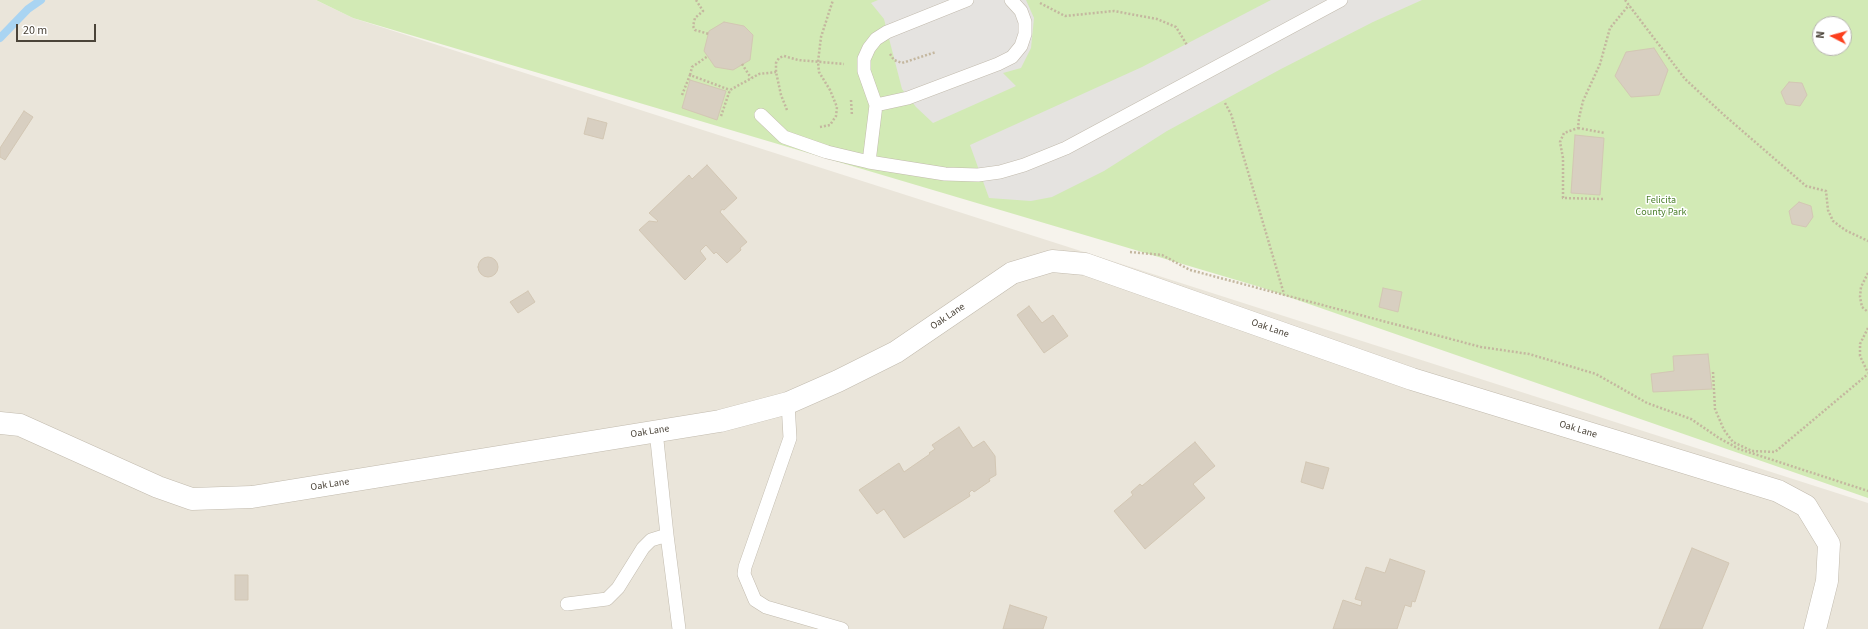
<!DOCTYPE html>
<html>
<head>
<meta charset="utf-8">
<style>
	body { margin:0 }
	#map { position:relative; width:1868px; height:629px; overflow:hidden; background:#f6f3ec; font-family:"Source Sans 3",sans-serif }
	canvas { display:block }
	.north { position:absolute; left:1812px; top:16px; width:40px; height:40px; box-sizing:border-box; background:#fff; border:1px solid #b7b4b0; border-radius:50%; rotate:276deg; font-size:11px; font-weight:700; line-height:16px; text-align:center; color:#4b4439 }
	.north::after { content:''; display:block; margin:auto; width:14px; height:18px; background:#fc3f1d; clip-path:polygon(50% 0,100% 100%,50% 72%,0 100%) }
	.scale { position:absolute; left:16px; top:24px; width:80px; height:18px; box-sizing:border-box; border:2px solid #4b4439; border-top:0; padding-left:5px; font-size:12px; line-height:14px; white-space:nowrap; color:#4b4439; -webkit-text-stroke:3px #fff; paint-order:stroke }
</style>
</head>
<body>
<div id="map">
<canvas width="1868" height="629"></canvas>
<div class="north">N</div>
<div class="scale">20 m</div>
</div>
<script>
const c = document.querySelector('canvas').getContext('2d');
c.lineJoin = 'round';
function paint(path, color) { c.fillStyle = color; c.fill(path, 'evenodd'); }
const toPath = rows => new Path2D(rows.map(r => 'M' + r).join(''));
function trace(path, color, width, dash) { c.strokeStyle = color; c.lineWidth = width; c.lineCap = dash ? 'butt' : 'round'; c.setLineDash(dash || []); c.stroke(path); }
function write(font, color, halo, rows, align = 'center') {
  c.font = font + ' "Source Sans 3",sans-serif'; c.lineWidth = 3; c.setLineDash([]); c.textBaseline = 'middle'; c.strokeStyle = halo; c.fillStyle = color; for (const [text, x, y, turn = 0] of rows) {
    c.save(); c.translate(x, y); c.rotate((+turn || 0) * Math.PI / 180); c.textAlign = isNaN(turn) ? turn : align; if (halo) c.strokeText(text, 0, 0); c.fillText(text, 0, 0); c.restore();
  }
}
paint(toPath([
	[0,0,316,0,353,18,1868,503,1868,629,0,629]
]), '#eae5da');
paint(toPath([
	[316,0,1868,0,1868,498,1260,287,353,18],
	[1820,24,1844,24,1844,48,1820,48]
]), '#d2eab5');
paint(toPath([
	[878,0,1026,0,1034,18,1031,48,1021,68,1003,73,1016,86,933,123,916,107,902,89,884,19,871,3],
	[1271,0,1422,0,1373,22,1281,69,1167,131,1104,171,1052,197,1031,201,989,198,970,145,1142,67]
]), '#e5e3e0');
trace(toPath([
	[0,38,28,9,41,0]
]), '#a9d4f2', 8);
const building = toPath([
	[724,22,744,26,753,35,750,60,733,70,715,67,704,51,709,31,724,22],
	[1654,48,1668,70,1659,95,1631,97,1615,76,1626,52,1654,48],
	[690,80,726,91,717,120,682,108,690,80],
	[1789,82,1802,83,1807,95,1800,106,1786,104,1781,92,1789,82],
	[24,111,33,117,5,160,0,157,0,148,24,111],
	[588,118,607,123,603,139,584,134,588,118],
	[1575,135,1604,138,1600,195,1571,193,1575,135],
	[707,165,737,198,724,210,722,209,720,212,747,242,740,248,741,250,727,263,716,252,714,254,706,245,700,251,706,259,685,280,639,230,649,221,657,222,658,221,649,213,689,175,692,179,707,165],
	[1799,202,1811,206,1813,217,1806,227,1792,224,1789,211,1799,202],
	'478 267a10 10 0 1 1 20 0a10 10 0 1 1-20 0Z',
	[1383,288,1402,292,1398,312,1379,307,1383,288],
	[528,291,535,302,518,313,510,302,528,291],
	[1029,306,1042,323,1053,315,1068,336,1044,353,1017,315,1029,306],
	[1708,354,1712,389,1653,392,1651,374,1674,371,1673,356,1708,354],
	[959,427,973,448,984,441,995,456,996,475,989,479,990,481,974,492,972,490,969,493,970,496,904,538,884,509,877,514,859,490,899,463,904,472,930,454,929,453,935,449,932,445,959,427],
	[1195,442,1215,466,1193,484,1205,498,1145,549,1114,511,1133,495,1131,492,1140,484,1142,486,1195,442],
	[1306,462,1329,468,1323,489,1301,482,1306,462],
	[1692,548,1729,563,1702,629,1659,629,1692,548],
	[1390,559,1425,571,1415,602,1412,601,1411,607,1405,605,1397,629,1333,629,1343,600,1361,606,1362,601,1355,599,1366,567,1385,573,1390,559],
	[235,575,248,575,248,600,235,600,235,575],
	[1010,605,1047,617,1043,629,1003,629,1010,605]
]);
paint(building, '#d8cfc1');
trace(building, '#d3c7b4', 1);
const service = toPath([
	[967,0,887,32,876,39,869,48,864,59,864,71,876,105,908,98,998,64,1012,57,1021,46,1025,34,1025,22,1021,11,1011,0],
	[876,105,869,162,945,174,978,175,1000,172,1024,165,1066,148,1341,0],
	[761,115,784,137,827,152,869,162],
	[788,403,790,438,745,567,744,574,755,600,766,607,842,629],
	[656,431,667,535,679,629],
	[567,604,607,599,618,588,643,548,651,540,667,535]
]);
const minor = toPath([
	[0,423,20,425,158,487,192,499,252,497,720,421,788,403,838,381,896,352,1012,273,1052,261,1085,264,1412,379,1778,491,1806,506,1829,544,1827,581,1815,629]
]);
trace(service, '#c2bbae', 14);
trace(minor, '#c2bbae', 23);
trace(toPath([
	[696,0,703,11,695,18,693,26,695,30,709,34],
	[1625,0,1685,79,1724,115,1806,186,1826,191,1828,210,1833,221,1845,230,1868,241],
	[1040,3,1065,16,1114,11,1157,19,1176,27,1187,45],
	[890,54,894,60,902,63,936,52],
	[742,64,751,78],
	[690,75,692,67,708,56],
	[682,95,690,75,730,90],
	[851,100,852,116],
	[1225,103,1231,114,1284,294],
	[787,110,781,95,776,72,776,63,779,58,784,56,798,60,844,64],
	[721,116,730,90,759,74,776,72],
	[820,127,830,125,836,116,837,107,830,90,819,72,818,62,821,37,833,0],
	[1578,128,1605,133],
	[1603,199,1563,198,1563,158,1560,142,1564,133,1578,128,1579,118,1583,101,1600,64,1610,28,1629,5],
	[1130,252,1162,255,1190,270,1481,347,1529,354,1596,374,1647,403,1691,419,1719,438,1739,449,1868,491],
	[1868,273,1861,287,1860,297,1862,307,1868,312],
	[1868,328,1860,344,1860,356,1868,373],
	[1713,372,1715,409,1724,430,1733,442,1752,451,1775,452,1868,374]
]), '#c4b79f', 2.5, [2, 2]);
trace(service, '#fff', 13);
trace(minor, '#fff', 22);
write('10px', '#4a7f2a', '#fff', [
	["Felicita",1661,201],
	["County Park",1661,213]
]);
write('10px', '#4b4439', '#fff', [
	["Oak Lane",948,317,-34],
	["Oak Lane",1270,329,19],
	["Oak Lane",1578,430,17],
	["Oak Lane",650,432,-9],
	["Oak Lane",330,485,-9]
]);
</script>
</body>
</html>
